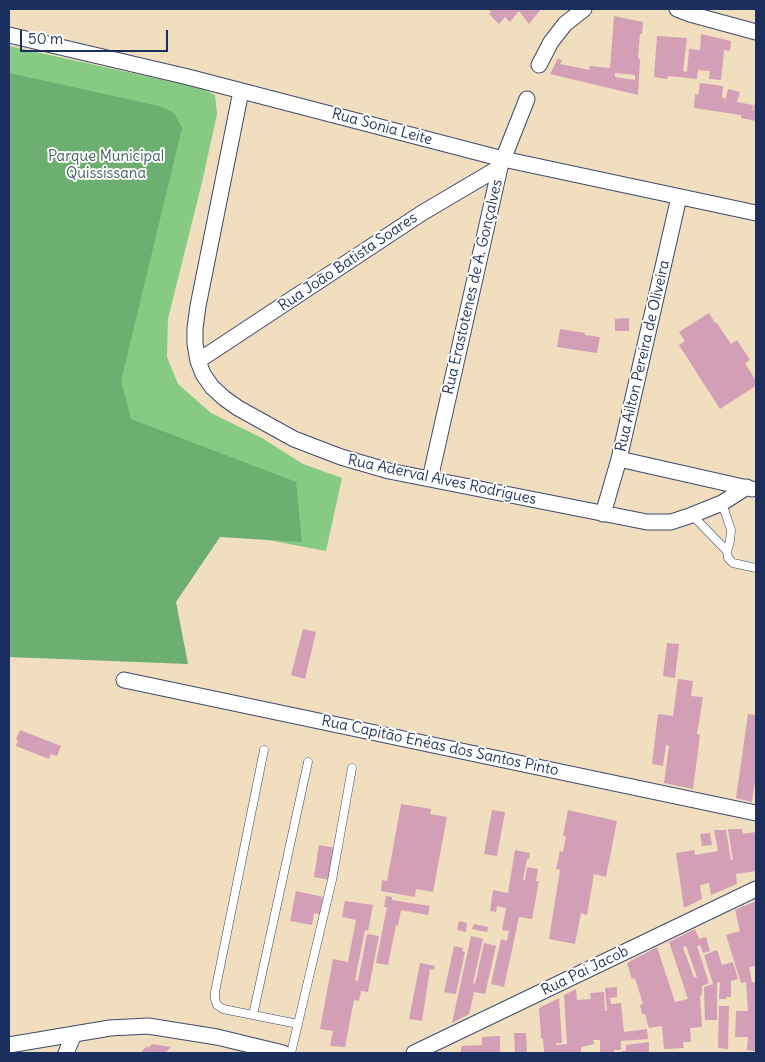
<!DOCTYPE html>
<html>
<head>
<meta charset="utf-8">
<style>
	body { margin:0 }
	#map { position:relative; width:765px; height:1062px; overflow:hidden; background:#f0debf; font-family:Delius,sans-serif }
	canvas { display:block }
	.frame { position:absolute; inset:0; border:10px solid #1b2f5e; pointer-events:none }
	.scale { position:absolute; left:20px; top:30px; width:148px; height:22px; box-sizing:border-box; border:2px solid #1b2f5e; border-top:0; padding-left:6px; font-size:15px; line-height:18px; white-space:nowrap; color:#1b2f5e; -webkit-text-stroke:4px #fdfcf7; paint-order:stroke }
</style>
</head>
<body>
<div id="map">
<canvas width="765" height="1062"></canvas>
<div class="frame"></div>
<div class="scale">50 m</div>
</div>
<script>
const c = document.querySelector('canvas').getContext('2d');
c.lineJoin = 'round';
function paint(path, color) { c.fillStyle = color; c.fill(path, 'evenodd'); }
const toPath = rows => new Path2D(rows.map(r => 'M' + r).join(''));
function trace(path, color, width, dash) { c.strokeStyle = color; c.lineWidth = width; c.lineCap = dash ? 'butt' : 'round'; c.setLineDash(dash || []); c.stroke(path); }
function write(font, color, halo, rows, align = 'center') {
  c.font = font + ' Delius,sans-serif'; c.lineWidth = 4; c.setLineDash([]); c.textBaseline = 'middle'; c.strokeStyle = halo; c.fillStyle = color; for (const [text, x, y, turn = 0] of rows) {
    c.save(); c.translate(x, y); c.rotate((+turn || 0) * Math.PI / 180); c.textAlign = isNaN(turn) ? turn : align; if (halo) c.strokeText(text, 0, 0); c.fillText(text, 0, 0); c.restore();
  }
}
paint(toPath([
	[9,46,177,83,202,89,215,95,217,114,203,178,168,319,167,357,178,384,211,413,262,438,303,464,342,478,326,551,46,498,9,633]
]), '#87ca83');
paint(toPath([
	[9,73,159,106,174,113,182,128,121,381,131,419,296,482,302,542,220,537,176,602,188,664,9,657]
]), '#6dae71');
paint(toPath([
	[490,9,541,9,529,24,519,11,510,22,505,17,499,24,489,14,491,12,489,10],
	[614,16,643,22,642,34,640,34,638,58,640,59,638,95,550,74,558,58,562,61,560,64,589,70,590,66,610,68],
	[615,73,635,75,635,80,615,77],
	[701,34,731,41,730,51,724,50,721,80,709,79,710,71,698,70,697,79,668,76,667,79,654,77,657,36,687,38,683,71,687,72,689,49,700,50],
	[700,83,723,86,722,98,725,98,725,102,728,89,740,92,737,102,753,105,752,110,753,110,755,102,756,103,756,121,741,118,741,115,694,108,695,94,698,95],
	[709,313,715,323,716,322,731,344,737,340,750,360,745,363,756,381,754,387,720,409,679,345,685,341,679,332],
	[629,318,629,331,615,331,615,319],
	[560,329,585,333,585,335,600,337,597,353,557,347],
	[303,629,316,632,305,679,291,675],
	[667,643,679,644,675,678,663,676],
	[678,679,693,681,691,696,703,697,697,734,700,735,693,789,664,783,669,746,666,745,663,766,652,764,658,714,673,716],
	[748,714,756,715,756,775,752,802,736,798],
	[20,730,61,746,57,756,51,754,49,759,16,746,18,740,16,739],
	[401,804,431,809,430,814,447,817,433,892,416,889,415,897,381,891,382,880,387,881],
	[492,810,505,812,497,856,484,854],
	[568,810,617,821,606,877,594,874,587,915,581,913,575,944,549,939,560,870,556,869,560,851,563,852,566,836,563,836],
	[728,829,742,829,743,834,756,832,756,871,736,874,737,884,711,895,709,883,700,885,702,899,684,908,676,853,694,850,695,855,718,851,714,830,726,830,731,860,733,860],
	[710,833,712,845,702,846,700,834],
	[319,845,336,848,330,880,314,877],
	[515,850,530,853,529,859,527,859,523,880,525,880,527,867,538,869,536,881,539,881,532,919,519,917,504,987,491,984,501,939,507,941,509,931,502,930,506,908,497,906,496,912,490,911,493,890,508,893],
	[296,891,323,897,320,914,314,913,312,925,290,921],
	[386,896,392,897,392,900,430,906,428,915,401,910,398,926,396,925,388,965,376,963,387,907,384,907],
	[345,901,373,905,368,931,365,930,355,980,358,981,367,934,379,936,368,992,361,991,359,1001,354,1000,345,1047,330,1046,333,1031,320,1029,333,959,348,962,356,920,342,917],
	[756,901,756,966,749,967,752,982,756,982,756,1051,747,1050,748,1037,735,1037,736,1011,748,1011,746,982,741,983,726,935,740,931,735,910],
	[459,921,467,923,466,932,457,930],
	[474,924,488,927,487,932,472,929],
	[695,929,699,939,706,937,710,951,703,953,700,945,697,946,709,983,702,986,702,995,700,996,702,1027,690,1028,691,1042,683,1042,684,1048,664,1049,662,1026,649,1028,645,1014,642,1014,640,1005,643,1004,635,978,632,979,627,963,657,947,675,1002,688,999,669,942],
	[686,946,697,977,694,978,683,947],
	[471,936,483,939,473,983,475,984,484,943,496,946,485,994,474,992,469,1014,452,1023],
	[454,946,463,948,462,951,465,952,456,994,444,992],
	[717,950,722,965,733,962,738,979,731,981,731,997,726,997,726,999,719,999,720,982,717,983,717,1020,705,1020,704,987,713,984,704,955],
	[420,963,435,966,434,970,430,969,422,1021,409,1019],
	[617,987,617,997,610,998,611,1004,621,1003,624,1032,647,1029,648,1039,621,1041,621,1050,614,1050,614,1053,600,1053,600,1040,593,1040,594,1044,581,1047,581,1052,544,1053,543,1038,541,1038,539,1008,559,998,562,1043,556,1043,556,1045,567,1044,564,995,576,989,577,1000,591,999,590,993,604,992,605,1011,607,1011,605,988],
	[719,1006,729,1006,728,1049,718,1048],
	[514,1033,526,1033,527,1053,515,1053],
	[500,1036,500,1053,463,1053,463,1052,461,1052,461,1047,462,1046,482,1045,482,1037],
	[649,1042,649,1053,622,1053,622,1051,626,1051,626,1045],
	[152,1044,171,1047,165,1053,140,1053,147,1046,148,1048]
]), '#d29fb6');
const lane = toPath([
	[722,503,731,530,730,541,727,551],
	[692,515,727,551,728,558,733,563,756,568],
	[264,750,215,992,215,999,217,1005,223,1009,298,1024],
	[253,1015,308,762],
	[291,1053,332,880,352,768]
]);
const street = toPath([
	[677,9,690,14,756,32],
	[9,35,188,77,503,159,756,213],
	[539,65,551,42,565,24,584,9],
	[241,91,198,306,195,328,195,344,198,361,203,374,212,387,224,398,238,408,294,439,341,457,389,471,647,522,671,522,692,515,722,503,747,487],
	[198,361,422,213,500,167],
	[619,459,752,489],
	[430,479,500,167,527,99],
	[603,514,619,459,679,197],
	[124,680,756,813],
	[9,1045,110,1028,148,1026,217,1037,283,1053],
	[66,1053,74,1034],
	[414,1053,756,889]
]);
trace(lane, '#3b496d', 9);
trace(street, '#3b496d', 17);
trace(lane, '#fff', 8);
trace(street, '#fff', 15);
write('15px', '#1b2f5e', '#fdfcf7', [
	["Rua Sonia Leite",382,127,15],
	["Rua João Batista Soares",348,262,-34],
	["Rua Erastotenes de A. Gonçalves",473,287,-77],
	["Rua Ailton Pereira de Oliveira",643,356,-77],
	["Rua Aderval Alves Rodrigues",442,480,12],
	["Rua Capitão Enéas dos Santos Pinto",440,746,12],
	["Rua Pai Jacob",585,971,-26]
]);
write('15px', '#3b5e69', '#fdfcf7', [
	["Parque Municipal",106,157],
	["Quississana",106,174]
]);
</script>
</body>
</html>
